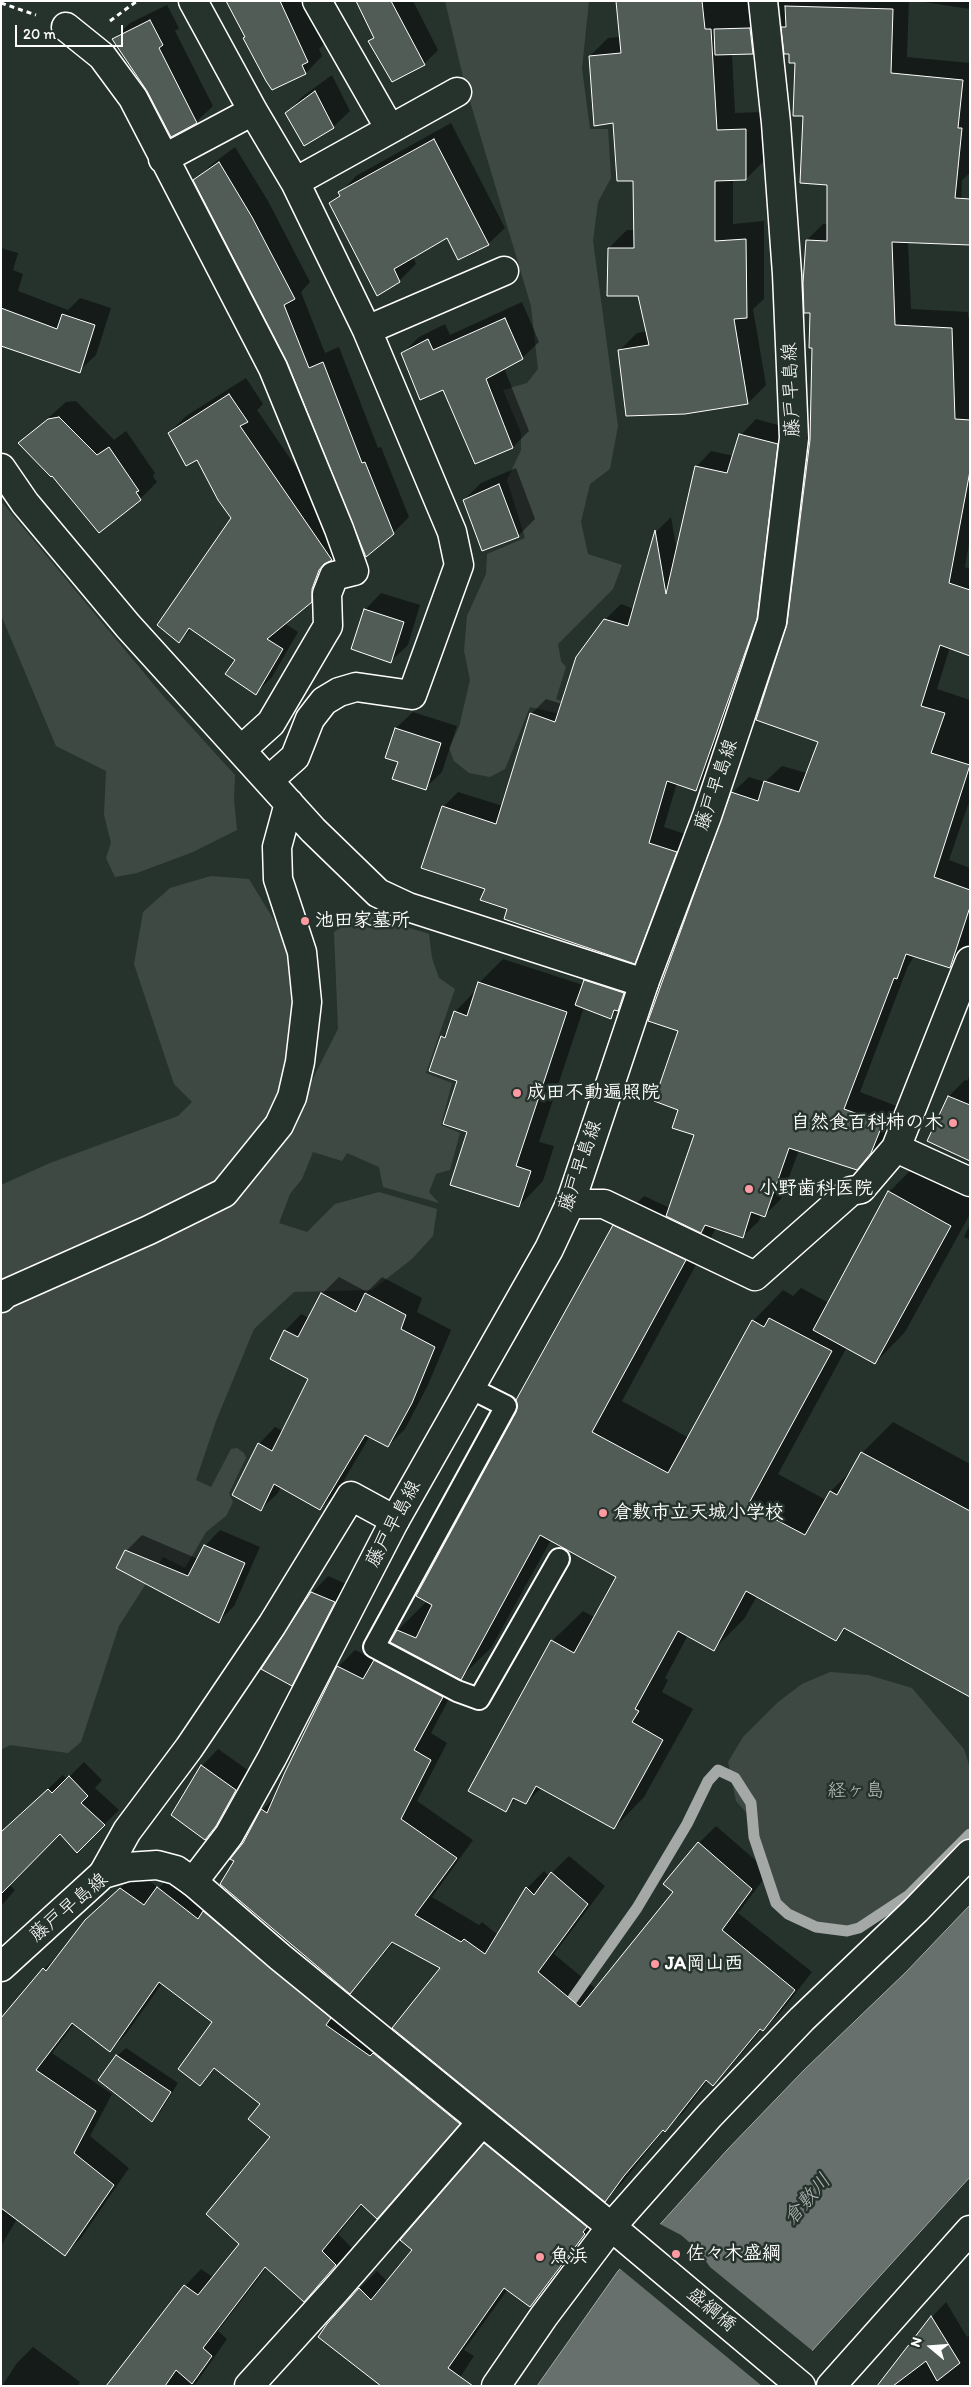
<!DOCTYPE html>
<html>
<head>
<meta charset="utf-8">
<style>
	body { margin:0 }
	#map { position:relative; width:971px; height:2387px; overflow:hidden; background:#26332d; font-family:Itim,sans-serif }
	canvas { display:block }
	.frame { position:absolute; inset:0; border:2px solid #fff; pointer-events:none }
	.north { position:absolute; left:906px; top:2322px; width:50px; height:50px; -webkit-text-stroke:4px #26332d; paint-order:stroke; rotate:288deg; font-size:14px; font-weight:700; line-height:20px; text-align:center; color:#fff }
	.north::after { content:''; display:block; margin:auto; width:18px; height:22px; background:#fff; clip-path:polygon(50% 0,100% 100%,50% 72%,0 100%) }
	.scale { position:absolute; left:15px; top:25px; width:108px; height:22px; box-sizing:border-box; border:2px solid #fff; border-top:0; padding-left:6px; font-size:15px; line-height:18px; white-space:nowrap; color:#fff; -webkit-text-stroke:4px #26332d; paint-order:stroke }
</style>
</head>
<body>
<div id="map">
<canvas width="971" height="2387"></canvas>
<div class="frame"></div>
<div class="north">N</div>
<div class="scale">20 m</div>
</div>
<script>
const c = document.querySelector('canvas').getContext('2d');
c.lineJoin = 'round';
function paint(path, color) { c.fillStyle = color; c.fill(path, 'evenodd'); }
const toPath = rows => new Path2D(rows.map(r => 'M' + r).join(''));
function trace(path, color, width, dash) { c.strokeStyle = color; c.lineWidth = width; c.lineCap = dash ? 'butt' : 'round'; c.setLineDash(dash || []); c.stroke(path); }
function write(font, color, halo, rows, align = 'center') {
  c.font = font + ' Itim,"Klee One",sans-serif'; c.lineWidth = 5; c.setLineDash([]); c.textBaseline = 'middle'; c.strokeStyle = halo; c.fillStyle = color; for (const [text, x, y, turn = 0] of rows) {
    c.save(); c.translate(x, y); c.rotate((+turn || 0) * Math.PI / 180); c.textAlign = isNaN(turn) ? turn : align; if (halo) c.strokeText(text, 0, 0); c.fillText(text, 0, 0); c.restore();
  }
}
paint(toPath([
	[445,1,589,1,582,68,590,129,608,129,611,178,598,202,593,241,618,426,610,469,590,484,581,522,588,554,622,565,613,589,558,644,561,661,566,667,556,699,577,708,572,717,530,707,505,769,490,777,469,773,454,761,449,748,459,727,470,680,464,651,467,616,486,574,487,554,525,538,507,480,521,450,521,433,503,390,527,383,538,369,531,306,464,81],
	[1,501,165,698,235,775,234,800,237,830,193,852,137,873,115,877,106,858,111,843,104,815,106,771,56,746,1,615],
	[211,876,249,879,294,953,297,1002,282,1104,217,1184,1,1283,1,1185,50,1163,178,1116,192,1102,174,1084,134,964,143,912,170,888],
	[361,913,429,934,432,958,439,978,455,989,426,1073,452,1083,441,1125,460,1133,450,1170,436,1174,429,1192,439,1203,383,1187,379,1167,347,1153,342,1161,313,1152,302,1179,290,1194,279,1223,307,1232,335,1204,379,1192,437,1209,433,1236,412,1259,372,1290,294,1292,254,1329,216,1421,196,1480,211,1487,231,1449,237,1448,244,1453,246,1458,229,1493,233,1502,226,1516,206,1532,185,1568,163,1557,119,1626,81,1742,68,1753,10,1745,1,1750,1,1304,141,1246,294,1116,338,1029,334,932],
	[830,1672,868,1675,912,1688,964,1749,970,1768,970,1830,911,1890,852,1927,820,1925,788,1910,774,1893,752,1819,736,1801,728,1762,743,1737,778,1702,802,1684]
]), '#3e4944');
const water = toPath([
	[970,1905,970,2177,780,2386,537,2386,618,2271,727,2150,804,2070,906,1972,970,1905]
]);
paint(water, '#67706c');
trace(water, '#a4a9a7', 1);
paint(toPath([
	[658,2223,681,2235,697,2249,710,2267,814,2352,784,2386,762,2386,618,2267]
]), '#26332d');
paint(toPath([
	[228,1,304,1,324,44,319,49,322,56,306,73,273,88],
	[358,1,413,1,438,50,424,64,370,41,374,36],
	[617,1,767,1,770,35,752,53,732,54,735,113,764,112,764,161,746,179,733,179,733,224,764,221,764,299,753,309,766,385,748,403,684,413,619,351,637,333,647,331,639,295,609,248,627,230,635,230,634,180,590,56,608,38,621,37],
	[779,1,909,1,907,57,970,63,970,173,962,180,960,226,908,241,911,309,968,312,968,318,970,315,970,538,965,567,970,569,970,654,950,647,937,689,970,700,970,799,949,860,970,868,970,945,950,967,915,955,908,966,860,1092,899,1107,887,1135,856,1169,799,1150,781,1199,765,1215,761,1214,759,1221,742,1237,716,1228,622,1401,689,1438,753,1321,783,1290,793,1296,801,1288,829,1303,889,1192,919,1162,970,1189,970,1214,905,1332,875,1363,847,1347,778,1474,826,1500,831,1491,854,1468,862,1453,893,1422,970,1464,970,1696,847,1628,836,1640,757,1596,744,1619,713,1650,688,1635,665,1678,668,1680,662,1692,693,1709,644,1797,614,1828,541,1788,526,1803,517,1798,505,1810,552,1641,583,1611,594,1617,618,1577,551,1540,491,1648,460,1678,431,1733,447,1743,417,1801,473,1840,432,1897,479,1925,482,1922,498,1935,527,1888,544,1871,549,1876,569,1856,605,1886,554,1954,596,1989,675,1892,699,1843,716,1826,769,1872,738,1913,812,1972,780,2013,763,2030,762,2029,730,2067,713,2084,708,2080,683,2113,664,2130,622,2183,605,2200,442,1968,394,1942,350,1992,236,1861,262,1810,276,1796,338,1667,355,1650,376,1660,393,1642,398,1630,427,1601,518,1412,614,1226,644,1196,670,1208,695,1135,680,1109,679,1030,732,793,749,777,765,782,782,766,807,773,819,741,789,624,811,440,813,347,807,240,823,224,828,224,828,184,804,115,796,62,790,52,785,52],
	[917,1,970,1,970,9],
	[167,5,179,28,175,31,213,106,196,122,148,90,113,40,130,23],
	[332,75,350,111,333,127,287,113,303,96],
	[451,123,505,228,488,244,447,237,413,257,416,264,399,281,331,203,356,176],
	[235,147,268,201,310,282,301,292,325,353,339,347,378,448,381,447,409,517,393,533,289,362,195,181,211,165],
	[1,248,18,253,13,270,23,274,18,291,68,310,80,298,111,308,96,355,79,371,1,335],
	[522,302,539,342,522,358,504,368,529,431,513,447,402,354,419,337,445,324,450,335],
	[246,378,263,404,257,410,348,543,334,557,329,571,328,584,284,623,298,632,272,677,256,693,236,659,192,629,179,641,232,518,197,458,169,433,186,416],
	[76,401,114,440,126,431,155,473,153,476,157,482,140,499,52,474,20,443,66,402],
	[756,419,792,429,772,602,711,775,696,790,677,783,664,827,691,836,650,947,634,962,508,908,486,888,443,807,458,792,503,806,531,714,546,699,562,704,605,620,621,604,634,609,657,531,671,517,677,552,696,467,711,451,734,456,741,435],
	[516,468,535,519,518,536,464,500,481,483],
	[381,593,420,605,408,645,391,661,365,610],
	[413,712,457,726,442,772,425,788,399,761,386,757,396,728],
	[503,959,583,985,593,972,632,985,626,1002,611,1017,584,1007,539,1142,554,1146,543,1181,519,1206,469,1131,459,1080,442,1037,449,1030,455,1012,476,990,479,983],
	[970,1075,970,1159,929,1141,949,1096,965,1080,967,1081],
	[970,1224,970,1240,964,1237],
	[339,1277,367,1292,382,1277,422,1298,417,1312,451,1330,428,1385,405,1429,388,1446,370,1436,337,1492,320,1509,281,1486,278,1493,261,1509,259,1444,275,1427,283,1431,309,1378,285,1331,301,1314,309,1318,322,1294],
	[220,1530,260,1547,234,1606,218,1622,118,1568,127,1550,142,1535,198,1559,205,1546],
	[328,1576,351,1586,308,1668,291,1684,312,1593],
	[218,1749,252,1773,222,1822,205,1839,202,1766],
	[84,1762,102,1780,95,1788,119,1810,77,1851,60,1832,9,1884,15,1890,1,1906,1,1832,63,1775,67,1779],
	[137,1872,159,1888,174,1872,475,2107,377,2217,363,2204,338,2234,352,2248,303,2301,267,2267,218,2331,227,2339,194,2386,108,2386,185,2286,201,2269,214,2278,241,2244,272,2137,262,2104,216,2068,200,2084,214,2022,163,1982,126,2034,110,2051,75,2023,52,2053,112,2094,90,2136,129,2168,81,2238,64,2255,17,2219,1,2246,1,2018,44,1969,61,1953,86,1921],
	[126,2048,178,2083,160,2112,151,2120,117,2056],
	[503,2127,602,2216,547,2288,530,2306,508,2289,464,2350,474,2356,459,2379,320,2337,360,2288,377,2271,388,2282,414,2250,485,2144],
	[946,2302,967,2337,970,2334,970,2386,893,2386,887,2375,932,2317],
	[33,2347,80,2382,78,2386,2,2386,17,2363]
]), '#0007');
trace(toPath([
	[564,2011,637,1908,687,1824,708,1781,718,1770,735,1778,751,1803,754,1837,776,1903,788,1914,816,1927,847,1931,859,1928,909,1895,970,1834]
]), '#a4a9a7', 11);
const building = toPath([
	[226,1,280,1,308,62,302,65,306,74,272,90,266,81,243,38,245,37,226,1],
	[356,1,391,1,425,65,392,82,368,41,374,38,356,1],
	[616,1,702,1,705,29,711,29,717,130,746,129,746,180,715,181,715,241,746,239,747,318,734,319,748,404,685,414,626,416,618,350,649,345,638,296,607,296,608,248,634,248,633,181,617,181,613,123,594,126,589,56,621,53,616,1],
	[785,6,893,9,891,73,963,80,958,128,962,128,955,198,970,199,970,245,892,242,895,325,952,328,955,419,970,420,970,471,949,583,970,590,970,656,940,645,921,706,945,713,931,753,970,765,934,877,970,890,970,907,950,968,906,954,897,979,894,978,844,1109,883,1123,871,1153,857,1170,789,1148,765,1217,751,1212,743,1238,705,1225,701,1233,666,1216,694,1135,672,1128,678,1110,654,1101,678,1031,648,1021,731,792,758,801,764,781,799,792,818,742,756,720,787,624,810,440,812,348,809,348,810,313,804,313,803,283,806,240,827,241,827,185,800,183,803,116,793,116,795,63,789,63,789,54,784,54,781,27,786,27,785,6],
	[150,20,163,45,159,48,197,123,171,137,147,91,112,39,150,20],
	[750,28,753,54,715,55,714,29,750,28],
	[315,91,334,128,304,146,285,113,315,91],
	[434,139,489,245,458,260,447,238,394,269,400,282,377,296,329,203,340,196,338,192,434,139],
	[219,162,252,217,295,299,284,305,309,368,323,362,362,463,365,462,394,534,366,557,287,362,193,180,219,162],
	[1,308,57,329,62,314,95,325,80,373,1,346,1,308],
	[505,318,523,359,486,379,513,448,475,464,443,390,420,400,401,353,428,339,433,350,505,318],
	[229,394,248,422,240,426,332,560,324,564,319,570,312,589,312,602,267,639,283,649,256,695,225,674,235,660,189,628,179,643,157,625,231,518,218,500,197,460,186,466,168,433,229,394],
	[59,417,97,455,109,447,139,491,136,492,141,500,99,533,52,476,51,477,18,443,48,419,59,417],
	[739,434,778,444,757,619,696,791,667,781,649,843,677,852,635,964,504,919,507,909,480,900,485,889,421,868,442,806,496,824,530,713,555,722,576,657,604,619,628,626,655,530,666,594,695,466,727,473,739,434],
	[499,484,519,537,482,551,463,500,499,484],
	[364,609,404,622,391,663,351,649,364,609],
	[395,728,441,743,426,790,392,779,398,762,385,758,395,728],
	[584,980,624,993,618,1011,614,1010,611,1019,575,1005,584,980],
	[478,982,567,1012,516,1166,531,1171,519,1207,450,1185,467,1132,443,1124,457,1081,429,1071,441,1036,445,1038,454,1011,467,1016,478,982],
	[948,1096,970,1105,970,1161,927,1141,948,1096],
	[888,1191,951,1226,875,1364,813,1330,888,1191],
	[613,1225,686,1260,592,1432,668,1473,752,1320,764,1327,769,1318,832,1351,748,1505,805,1535,830,1491,837,1495,861,1452,970,1511,970,1697,844,1628,836,1641,746,1591,714,1651,678,1631,635,1709,639,1711,632,1722,663,1740,614,1829,536,1786,526,1804,513,1798,506,1812,468,1791,551,1640,574,1653,616,1577,540,1535,461,1680,390,1642,397,1630,416,1638,432,1605,416,1596,516,1412,516,1400,613,1225],
	[321,1293,356,1312,365,1293,406,1315,401,1329,435,1347,412,1403,388,1447,365,1435,320,1510,274,1484,261,1511,232,1495,258,1443,272,1451,308,1379,270,1359,284,1330,298,1337,321,1293],
	[204,1545,245,1563,219,1623,116,1568,125,1550,188,1576,204,1545],
	[311,1592,335,1602,292,1686,261,1669,311,1592],
	[374,1660,443,1697,414,1750,431,1760,401,1819,457,1858,415,1915,461,1942,464,1939,485,1954,526,1887,534,1895,551,1872,588,1904,538,1972,580,2007,673,1892,663,1884,698,1842,752,1889,722,1930,795,1990,763,2031,760,2029,713,2086,706,2080,665,2132,663,2130,624,2176,605,2202,392,2028,440,1968,392,1942,350,1994,220,1884,234,1861,230,1859,243,1843,261,1809,267,1813,285,1772,337,1666,363,1679,374,1660],
	[201,1765,236,1790,216,1826,205,1840,171,1815,201,1765],
	[69,1776,88,1796,81,1803,105,1825,77,1853,60,1834,1,1894,1,1832,48,1789,52,1793,69,1776],
	[157,1887,198,1919,203,1911,331,2018,326,2025,370,2056,373,2053,460,2124,377,2219,361,2204,322,2251,336,2265,304,2302,265,2267,203,2348,212,2356,192,2384,176,2370,165,2386,106,2386,184,2285,198,2295,239,2244,206,2214,270,2137,248,2119,260,2104,214,2068,200,2086,178,2069,212,2022,159,1982,110,2052,72,2023,36,2070,96,2111,74,2153,114,2185,65,2256,1,2208,1,2018,43,1968,46,1971,85,1920,120,1888,144,1905,157,1887],
	[116,2055,171,2092,152,2122,98,2080,116,2055],
	[484,2143,587,2227,583,2232,585,2234,530,2307,504,2288,448,2368,473,2386,381,2386,318,2337,327,2324,359,2288,371,2300,412,2250,400,2240,484,2143],
	[931,2316,960,2363,937,2381,926,2361,893,2386,877,2386,931,2316]
]);
paint(building, '#515c57');
trace(building, '#fff', 1);
const lane = toPath([
	[470,1388,506,1406,374,1647,457,1691,479,1699,559,1559]
]);
const street = toPath([
	[193,1,253,111,295,182,367,330,452,532,459,565,412,695,356,687,339,692,324,701,310,719,295,757,269,780],
	[317,1,390,129],
	[66,27,102,56,133,98,273,368,339,529,354,571,334,576,327,594,328,626,322,636,271,723,241,750],
	[163,159,253,111],
	[295,182,457,92],
	[367,330,504,271],
	[1,468,25,503,128,626,313,830,378,893,408,907,644,983],
	[896,1148,970,1182],
	[570,1204,604,1204,755,1276,851,1191,861,1189,896,1148,970,961],
	[1,1298,5,1294,149,1230,224,1193,279,1125,292,1097,300,1062,307,1002,302,952,278,879,277,847,289,803],
	[103,1874,127,1831,189,1748,272,1625,351,1496,395,1520],
	[193,1882,280,1957,620,2234,801,2386],
	[249,2386,335,2291,482,2122],
	[496,2386,544,2316,611,2227,710,2115,802,2019,916,1910,970,1854],
	[831,2386,970,2230]
]);
const secondary = toPath([
	[1,1967,103,1874,127,1867,157,1865,176,1870,193,1882,229,1835,272,1758,395,1520,549,1249,570,1204,644,983,707,816,772,622,794,438,787,274,776,123,763,1]
]);
trace(lane, '#fff', 24);
trace(street, '#fff', 31);
trace(secondary, '#fff', 31);
trace(toPath([
	[1,3,36,15],
	[110,21,137,1]
]), '#fff', 3, [5, 4]);
trace(lane, '#26332d', 20);
trace(street, '#26332d', 28);
trace(secondary, '#26332d', 28);
for (const [x, y, r, color] of [
	[305,921,5,"#ff9aa2"],
	[517,1093,5,"#ff9aa2"],
	[953,1123,5,"#ff9aa2"],
	[749,1189,5,"#ff9aa2"],
	[603,1513,5,"#ff9aa2"],
	[655,1964,5,"#ff9aa2"],
	[676,2254,5,"#ff9aa2"],
	[540,2257,5,"#ff9aa2"]
]) { const dot = new Path2D(); dot.arc(x, y, r, 0, 2 * Math.PI); c.fillStyle = color; c.fill(dot); trace(dot, '#26332d', 2); }
write('19px', '#fff', '#26332d', [
	["藤戸早島線",792,390,-92],
	["藤戸早島線",717,785,-71],
	["藤戸早島線",581,1166,-71],
	["藤戸早島線",394,1524,-62],
	["藤戸早島線",69,1908,-40],
	["盛綱橋",711,2310,40]
]);
write('bold 19px', '#fff', '#26332d', [
	["池田家墓所",315,921],
	["成田不動遍照院",527,1093],
	["自然食百科柿の木",943,1123,"right"],
	["小野歯科医院",759,1189],
	["倉敷市立天城小学校",613,1513],
	["JA岡山西",665,1964],
	["佐々木盛綱",686,2254],
	["魚浜",550,2257]
], 'left');
write('19px', '#bbbfbe', '#26332d', [
	["経ヶ島",856,1791]
]);
write('italic 20px', '#b3b8b6', '#26332d', [
	["倉敷川",808,2200,-49]
]);
</script>
</body>
</html>
